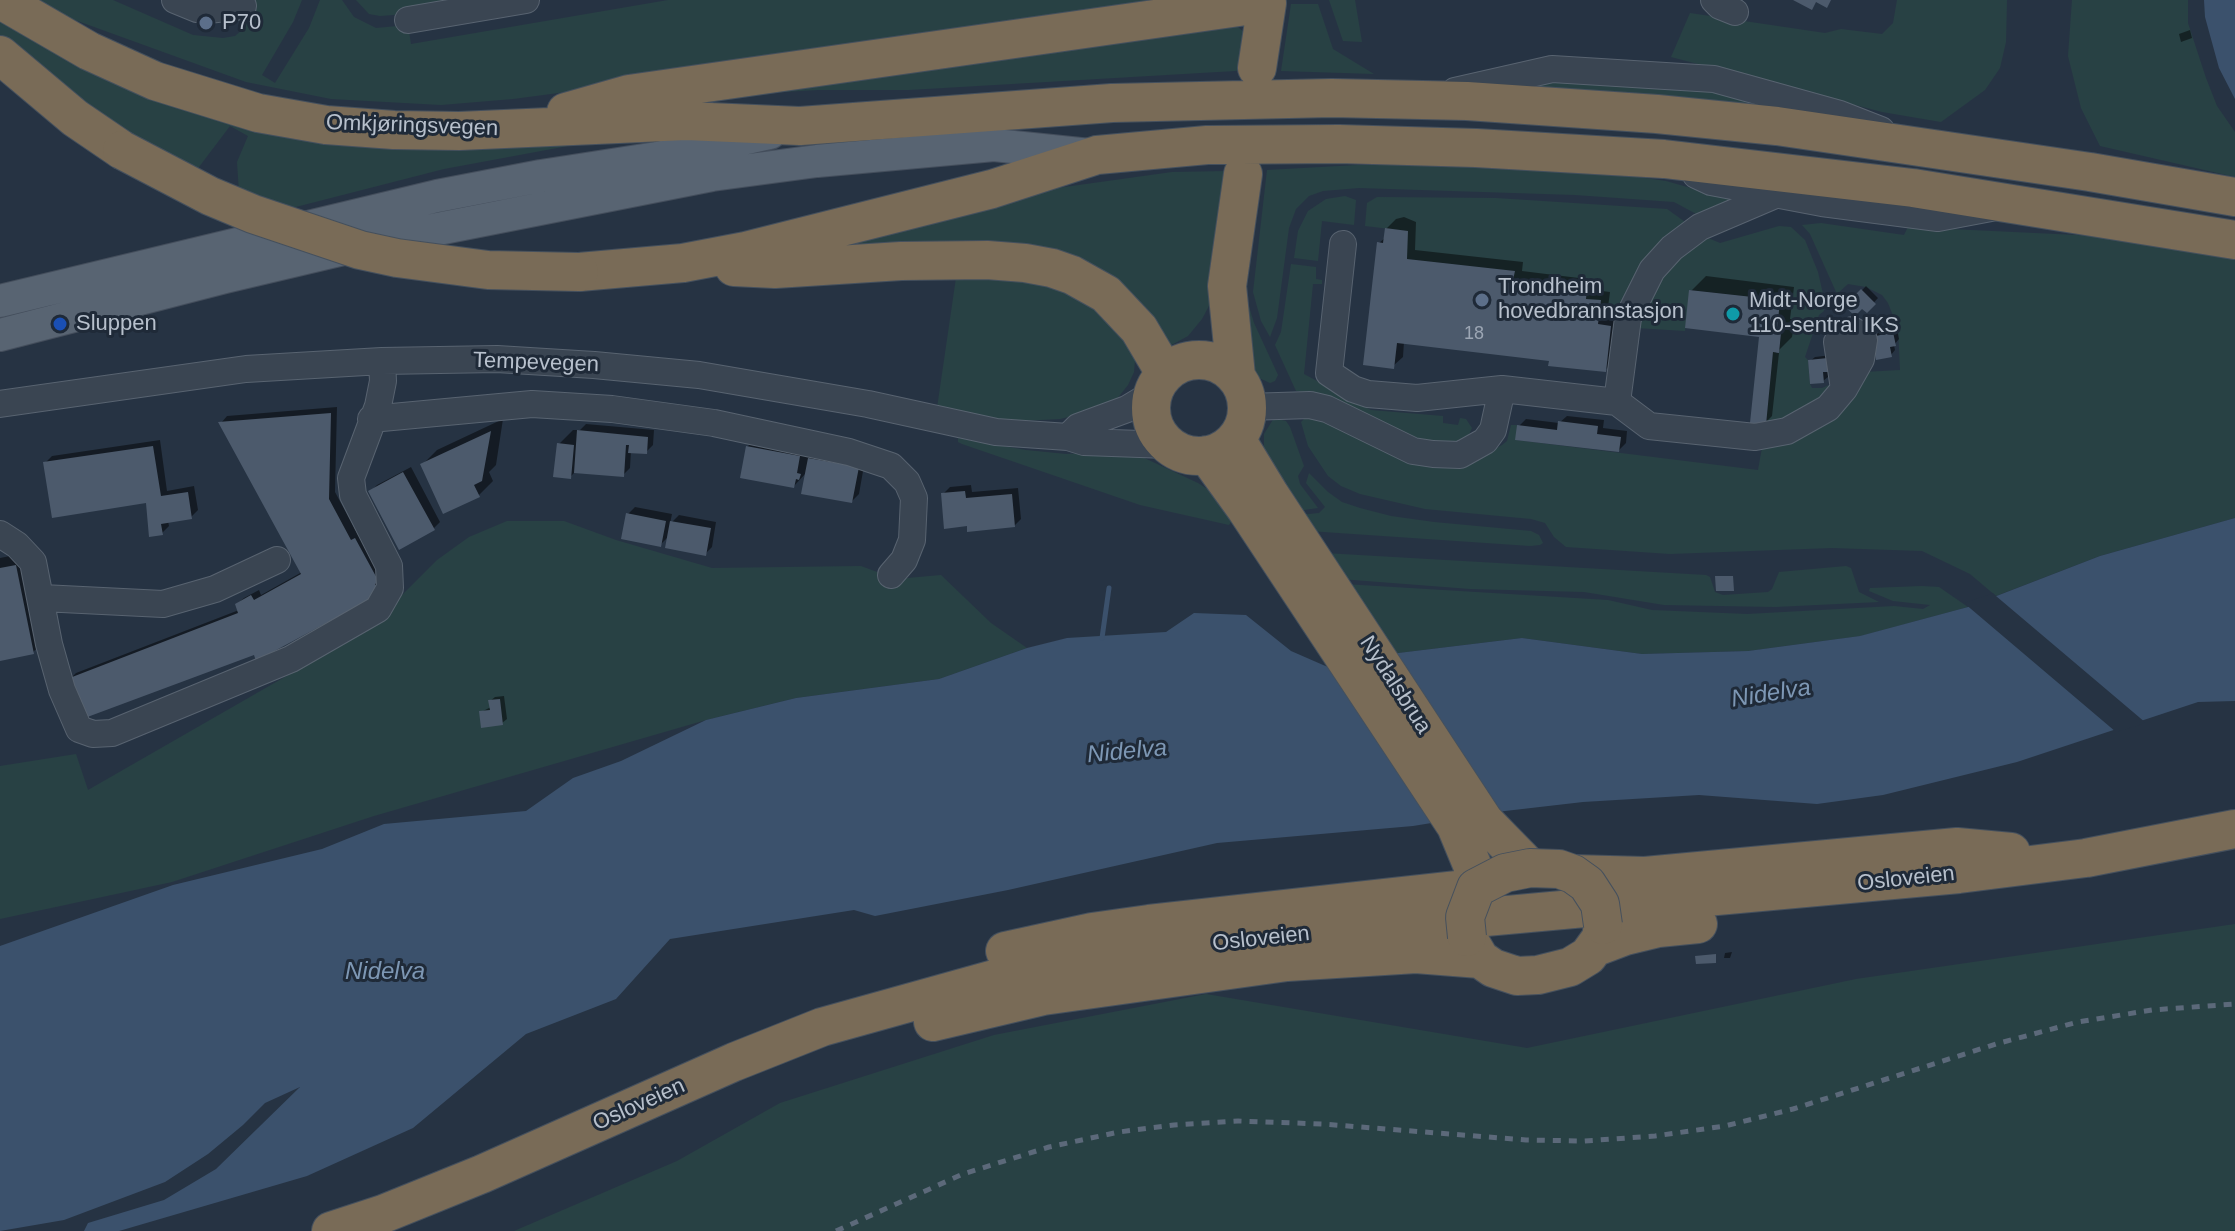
<!DOCTYPE html>
<html>
<head>
<meta charset="utf-8">
<style>
	body { margin:0 }
	canvas { display:block; background:#263343 }
</style>
</head>
<body>
<canvas width="2235" height="1231"></canvas>
<script>
const c = document.querySelector('canvas').getContext('2d');
c.lineJoin = 'round';
function paint(path, color) { c.fillStyle = color; c.fill(path, 'evenodd'); }
const toPath = rows => new Path2D(rows.map(r => 'M' + r).join(''));
function trace(path, color, width, dash) { c.strokeStyle = color; c.lineWidth = width; c.lineCap = dash ? 'butt' : 'round'; c.setLineDash(dash || []); c.stroke(path); }
function write(font, color, halo, rows, align = 'center') {
  c.font = font + ' Helvetica,sans-serif'; c.lineWidth = 6; c.setLineDash([]); c.textBaseline = 'middle'; c.strokeStyle = halo; c.fillStyle = color; for (const [text, x, y, turn = 0] of rows) {
    c.save(); c.translate(x, y); c.rotate((+turn || 0) * Math.PI / 180); c.textAlign = isNaN(turn) ? turn : align; if (halo) c.strokeText(text, 0, 0); c.fillText(text, 0, 0); c.restore();
  }
}
paint(toPath([
	[32,0,113,0,193,35,223,38,235,36,242,30,249,0,302,0,293,22,262,75,275,83,309,28,320,0,342,0,354,17,376,28,408,25,411,44,668,0,1205,0,619,85,513,99,441,105,331,99,246,82,50,11],
	[356,0,475,0,407,14,380,16,369,14],
	[1329,0,1355,0,1362,42,1343,41],
	[1897,0,2007,0,2006,42,2000,68,1985,90,1941,122,1882,112,1671,57,1690,13,1825,33,1841,29,1882,34,1893,23],
	[2072,0,2188,0,2188,23,2206,78,2217,106,2235,132,2235,177,2100,146,2081,108,2068,56],
	[1291,4,1318,4,1333,49,1374,74,1281,71],
	[0,16,143,92,611,138,444,169,284,210,239,192,237,162,248,136,230,126,196,171,128,136,19,54,0,36],
	[1231,21,1246,34,1241,70,1235,71,909,90,818,90,714,96],
	[1550,75,1711,86,1783,107,1524,87],
	[1357,165,1431,165,1618,174,1666,181,1733,200,1700,216,1674,202,1575,195,1359,188,1323,191,1309,196,1296,209,1289,228,1277,318,1270,337,1261,321,1253,292,1267,170],
	[1230,171,1214,290,1210,304,1202,319,1188,336,1166,348,1118,287,774,262,1043,190,1172,172],
	[1345,196,1356,200,1354,225,1322,221,1318,261,1294,258,1298,231,1308,211,1326,199],
	[1377,197,1496,198,1667,209,1688,224,1620,320,1599,317,1601,301,1586,299,1586,289,1513,280,1514,271,1407,259,1407,231,1365,226,1367,203],
	[1821,223,1904,235,1908,227,2119,237,2235,259,2235,518,2100,556,1996,596,1970,574,1922,551,1832,548,1670,554,1566,547,1554,537,1545,523,1531,519,1425,509,1360,494,1341,486,1328,476,1308,446,1301,422,1306,417,1312,417,1362,438,1476,460,1502,445,1507,441,1511,425,1517,425,1516,440,1758,470,1763,442,1864,372,1900,370,1898,328,1888,303,1882,295,1866,287,1848,284,1837,294,1810,234,1802,225],
	[1779,226,1791,227,1805,240,1818,272,1823,294,1824,311,1819,315,1805,357,1808,360,1810,384,1812,388,1822,388,1834,383,1837,389,1824,407,1791,424,1777,428,1750,427,1750,423,1766,425,1773,352,1779,353,1781,334,1777,332,1780,300,1690,290,1685,331,1636,328,1646,298,1659,275,1675,256,1701,235,1720,243],
	[1291,264,1316,267,1316,279,1322,280,1322,284,1313,284,1304,374,1371,410,1443,416,1443,423,1458,425,1460,418,1466,419,1472,428,1468,437,1456,443,1424,443,1320,395,1296,391,1275,345,1281,332],
	[957,271,995,271,1081,295,1131,346,1135,360,1134,372,1128,385,1116,400,1090,412,1060,419,1022,421,972,417,937,408],
	[1246,278,1247,300,1254,323,1278,375,1275,381,1270,383,1257,377,1244,358,1239,342],
	[1274,418,1286,421,1290,427,1304,466,1298,476,1300,484,1318,508,1297,511,1264,455,1264,434],
	[958,438,1026,450,1066,454,1106,452,1140,456,1198,483,1215,494,1235,516,1229,525,1140,505,962,444,958,442],
	[1309,473,1328,492,1342,502,1360,508,1391,516,1434,522,1531,531,1539,535,1543,543,1540,545,1530,546,1309,531,1299,515,1319,513,1325,507,1306,483],
	[507,521,564,521,616,540,712,568,861,566,896,579,941,575,991,623,1027,648,939,679,796,698,706,720,374,816,172,882,0,919,0,766,76,754,88,790,297,670,377,620,437,560,469,537],
	[1324,553,1706,575,1710,577,1715,592,1723,595,1768,592,1772,589,1779,572,1846,566,1851,568,1859,592,1879,602,1775,607,1664,605,1584,592,1470,589,1340,579],
	[1344,584,1608,600,1652,610,1747,614,1894,606,1923,609,1930,605,1893,601,1869,591,1870,588,1922,586,1939,587,1968,607,1861,636,1748,651,1642,654,1522,638,1390,654],
	[2235,924,2235,1231,514,1231,677,1161,780,1103,994,1035,1206,994,1527,1048,1856,979]
]), '#284144');
paint(toPath([
	[2204,0,2235,0,2235,99,2219,68,2205,17],
	[2235,518,2235,701,2198,702,2017,762,1883,795,1817,804,1699,795,1583,802,1505,811,1413,826,1217,843,1008,890,875,916,854,910,670,939,616,999,526,1034,413,1128,307,1176,119,1231,84,1231,88,1223,164,1200,216,1169,300,1087,265,1103,243,1125,208,1154,165,1182,64,1220,0,1231,0,946,173,885,322,849,384,824,526,811,573,778,621,761,706,720,796,698,939,679,1027,648,1067,638,1166,632,1194,613,1246,615,1291,651,1330,668,1390,654,1522,638,1642,654,1748,651,1860,636,1968,607,2100,556]
]), '#3b516c');
paint(toPath([
	[1993,593,1996,596,2146,723,2116,732,1964,603]
]), '#263343');
paint(toPath([
	[2190,30,2192,38,2181,42,2179,34],
	[1404,217,1416,222,1415,250,1523,262,1522,271,1595,280,1594,290,1610,292,1607,315,1620,317,1615,361,1605,370,1552,359,1404,342,1403,357,1393,366,1379,243,1386,237,1386,229,1396,219],
	[1706,276,1794,287,1790,319,1795,319,1792,337,1776,353,1779,353,1772,416,1765,423,1761,335,1691,291],
	[1866,286,1878,298,1866,311,1862,307,1847,306],
	[1897,329,1899,339,1894,345,1895,350,1891,355,1874,337,1878,333],
	[1832,355,1828,377,1823,381,1810,361,1815,357],
	[337,407,335,492,358,535,363,532,386,586,255,653,69,680,76,673,239,610,237,604,244,598,259,590,261,595,302,572,221,423,227,416],
	[1567,416,1604,420,1603,428,1627,431,1626,443,1619,450,1519,426,1526,419,1559,423],
	[503,419,496,465,489,472,493,481,479,495,423,464,437,450],
	[586,424,654,430,653,445,646,452,631,451,630,468,623,475,576,471,570,477,559,444,573,430,580,430],
	[762,432,814,442,810,458,817,452,865,460,859,494,852,501,807,472,794,486,747,447],
	[160,440,167,491,194,486,198,510,191,517,168,521,169,526,162,533,148,501,45,463,52,456],
	[411,467,440,522,433,529,370,492,377,485],
	[971,485,972,492,1018,488,1021,519,1014,526,968,524,943,494,950,487],
	[635,507,672,514,670,524,679,515,716,522,712,547,705,554,669,536,660,545,628,514],
	[30,552,48,638,33,652,0,659,0,558],
	[504,696,507,719,502,723,481,712,491,707,490,701,495,697],
	[1732,952,1730,958,1724,958,1725,953]
]), '#0007');
trace(toPath([
	[1102,638,1109,588]
]), '#3b516c', 5);
paint(toPath([
	[1793,0,1831,0,1827,8,1816,2,1812,10],
	[1385,228,1408,231,1407,259,1515,271,1513,280,1587,289,1586,299,1601,300,1598,324,1611,326,1606,372,1548,366,1549,361,1397,343,1394,369,1363,365,1377,242,1383,243],
	[1861,289,1876,304,1867,313,1862,309,1855,316,1844,306],
	[1689,290,1780,300,1777,332,1781,333,1779,353,1773,352,1766,425,1750,423,1759,337,1685,328],
	[1893,332,1896,346,1890,347,1892,357,1876,360,1872,337],
	[1828,358,1830,372,1823,372,1824,383,1810,384,1808,360],
	[331,413,329,499,351,540,355,538,379,582,375,584,380,594,256,661,254,655,82,719,67,679,238,613,235,604,251,595,254,600,301,574,218,422],
	[1558,421,1598,426,1597,434,1621,437,1619,452,1515,440,1517,425,1557,430],
	[577,430,648,437,647,454,628,453,629,445,626,445,624,477,574,473],
	[491,431,482,481,474,485,480,497,443,514,420,464],
	[557,443,574,445,571,479,553,477],
	[153,446,161,496,188,492,192,519,161,524,163,535,149,537,146,503,52,518,43,462],
	[746,446,800,456,797,473,801,474,799,480,796,479,794,488,740,478],
	[808,458,859,467,852,503,801,494],
	[403,472,435,530,399,550,368,491],
	[965,491,966,498,1012,494,1015,527,967,532,967,526,944,529,941,493],
	[626,513,666,521,661,547,621,539],
	[670,521,711,528,706,556,665,548],
	[16,565,34,654,0,661,0,568],
	[1715,576,1733,576,1734,591,1716,591],
	[500,699,503,725,481,728,479,711,490,710,488,700],
	[1716,954,1716,963,1696,964,1695,956]
]), '#4c5a6c');
const minor = toPath([
	[175,0,197,9,208,10,243,6],
	[1714,0,1720,6,1735,12],
	[408,20,526,0],
	[1455,91,1552,69,1714,79,1840,114,1881,130],
	[1696,175,1711,182,1822,203,1938,218,1991,208],
	[1343,244,1329,373,1353,389,1368,394,1417,398,1502,389,1617,402,1649,426,1755,437,1787,431,1828,408,1844,389,1861,359,1864,340,1861,335,1852,330,1842,335,1837,342,1844,389],
	[1617,402,1628,318,1652,270,1672,248,1700,227,1775,195],
	[0,404,246,369,382,361,497,359,594,365,699,375,868,404,996,432,1068,437,1084,442,1168,445],
	[1247,407,1310,405,1327,409,1413,451,1433,454,1460,455,1485,441,1493,430,1502,389],
	[371,419,532,404,612,409,714,423,849,452,891,466,907,482,914,498,912,540,904,560,891,575],
	[1068,437,1078,427,1127,409,1152,394],
	[0,534,17,545,33,562,49,644,62,690,79,729,93,734,112,733,291,659,378,609,390,588,389,566,353,495,351,478,378,406,383,381,382,361],
	[42,598,163,604,215,589,277,560]
]);
const major = toPath([
	[0,301,437,196,541,176,657,158,770,133],
	[0,335,225,277,382,240,712,175,817,161,994,145,1090,155]
]);
const highway = toPath([
	[1,0,89,51,155,81,258,113,326,125,394,130,459,131,686,121,800,126,1112,103,1332,98,1467,101,1657,114,1777,126,2090,172,2235,197],
	[0,55,75,118,122,150],
	[566,112,629,94,1267,3,1257,68],
	[734,267,775,269,901,261,987,260,1025,263,1052,268,1072,275,1106,294,1139,329,1165,373],
	[579,272,683,263,746,251,992,189,1097,155,1207,145,1339,144,1476,148,1664,159,1913,188,2235,240],
	'1151 408a48 48 0 1 1 96 0a48 48 0 1 1-96 0Z',
	[1236,376,1227,286,1243,174],
	[1236,439,1270,495,1484,821,1530,868],
	[1207,455,1246,509,1456,826,1480,884],
	[1573,874,1645,876,1957,847,2011,852],
	[1467,937,1480,959,1493,968,1517,976,1538,975,1570,967,1588,956,1601,938,1603,925],
	[1596,947,1625,936,1658,928,1698,924],
	[1005,951,1092,932,1149,924,1476,888],
	[933,1022,1043,996,1287,962,1416,954,1480,959],
	[331,1231,383,1214,482,1174,734,1062,822,1027,1005,976,1133,953,1287,935,1959,874,2086,858,2235,829]
]);
trace(minor, '#586370', 28);
trace(major, '#444e5c', 34);
trace(highway, '#45505d', 40);
trace(minor, '#3a4552', 26);
trace(major, '#586472', 32);
trace(highway, '#796b57', 38);
trace(toPath([
	[836,1231,963,1174,1049,1147,1119,1132,1174,1125,1238,1121,1323,1124,1526,1140,1584,1141,1655,1136,1725,1126,1793,1109,1996,1044,2078,1022,2152,1010,2235,1004]
]), '#5c697a', 5, [8, 8]);
const highwayBridge = toPath([
	[122,150,210,196,253,214,360,250,397,258,488,270,579,272],
	[1467,937,1465,917,1476,888,1505,873,1530,868,1559,869,1573,874,1587,884,1600,904,1603,925]
]);
trace(highwayBridge, '#45505d', 40, []);
trace(highwayBridge, '#796b57', 38);
for (const [x, y, r, color] of [
	[206,23,8,"#5c6f8a"],
	[1482,300,8,"#5c6f8a"],
	[1733,314,8,"#0f9aa8"],
	[60,324,8,"#1a4fb4"]
]) { const dot = new Path2D(); dot.arc(x, y, r, 0, 2 * Math.PI); c.fillStyle = color; c.fill(dot); trace(dot, '#1f2a38', 3); }
write('18px', '#9ca6b4', null, [
	["18",1474,334]
]);
write('22px', '#b7c0cc', '#1f2a38', [
	["P70",222,23],
	["Trondheim",1498,287],
	["hovedbrannstasjon",1498,312],
	["Midt-Norge",1749,301],
	["110-sentral IKS",1749,326],
	["Sluppen",76,324]
], 'left');
write('22px', '#b7c0cc', '#1f2a38', [
	["Omkjøringsvegen",412,126,2],
	["Tempevegen",536,363,2],
	["Nydalsbrua",1395,685,57],
	["Osloveien",1906,879,-6],
	["Osloveien",1261,939,-6],
	["Osloveien",639,1105,-24]
]);
write('italic 24px', '#7d97b4', '#1f2a38', [
	["Nidelva",1771,694,-9],
	["Nidelva",1127,752,-5],
	["Nidelva",385,972]
]);
</script>
</body>
</html>
